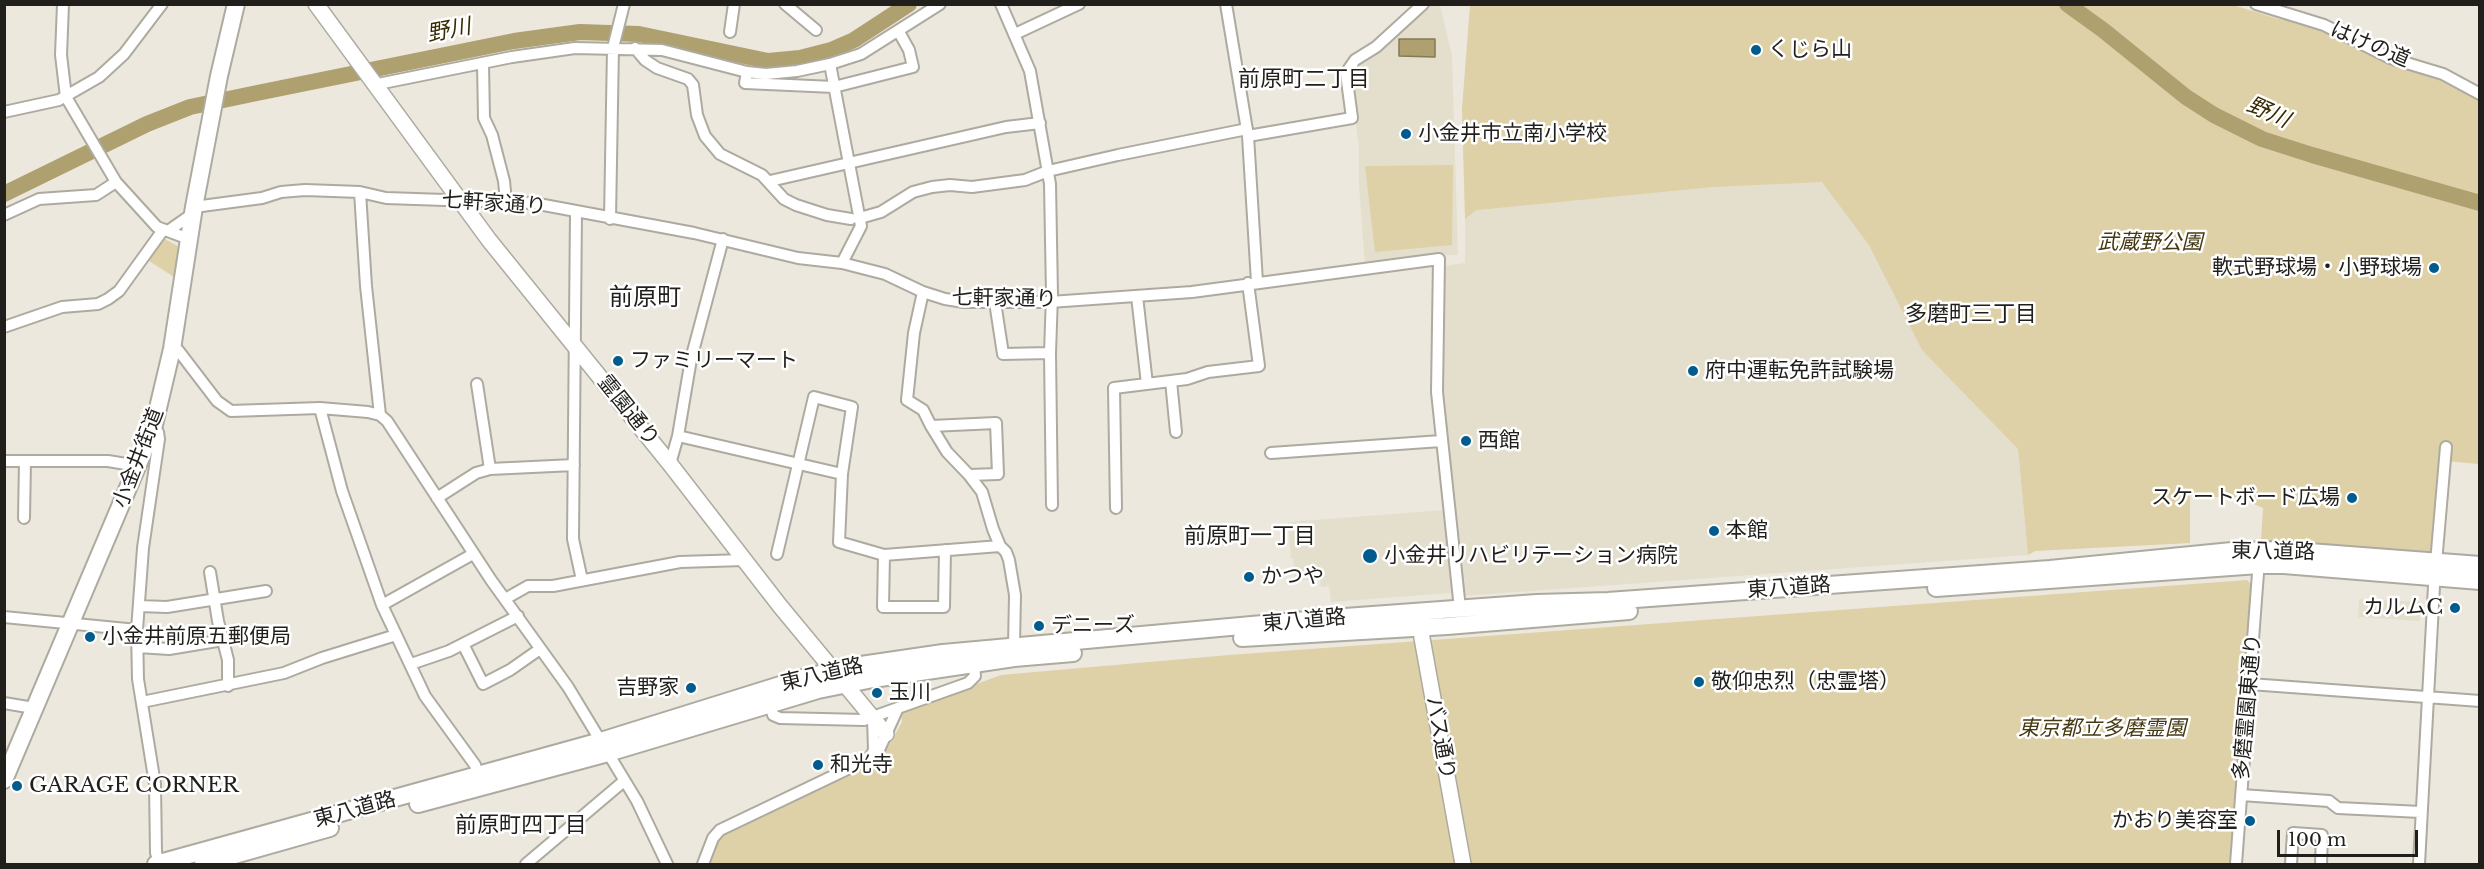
<!DOCTYPE html>
<html>
<head>
<meta charset="utf-8">
<style>
	body { margin:0 }
	#map { position:relative; width:2484px; height:869px; overflow:hidden; background:#ece8de; font-family:"Libre Baskerville",serif }
	canvas { display:block }
	.frame { position:absolute; inset:0; border:6px solid #201f1b; pointer-events:none }
	.scale { position:absolute; left:2277px; top:830px; width:141px; height:27px; box-sizing:border-box; border:3px solid #201f1b; border-top:0; padding-left:8px; font-size:18px; line-height:21px; white-space:nowrap; color:#201f1b; -webkit-text-stroke:4px #fff; paint-order:stroke }
</style>
</head>
<body>
<div id="map">
<canvas width="2484" height="869"></canvas>
<div class="frame"></div>
<div class="scale">100 m</div>
</div>
<script>
const c = document.querySelector('canvas').getContext('2d');
c.lineJoin = 'round';
function paint(path, color) { c.fillStyle = color; c.fill(path, 'evenodd'); }
const toPath = rows => new Path2D(rows.map(r => 'M' + r).join(''));
function trace(path, color, width, dash) { c.strokeStyle = color; c.lineWidth = width; c.lineCap = dash ? 'butt' : 'round'; c.setLineDash(dash || []); c.stroke(path); }
function write(font, color, halo, rows, align = 'center') {
  c.font = font + ' "Libre Baskerville","Noto Sans JP",serif'; c.lineWidth = 5; c.setLineDash([]); c.textBaseline = 'middle'; c.strokeStyle = halo; c.fillStyle = color; for (const [text, x, y, turn = 0] of rows) {
    c.save(); c.translate(x, y); c.rotate((+turn || 0) * Math.PI / 180); c.textAlign = isNaN(turn) ? turn : align; if (halo) c.strokeText(text, 0, 0); c.fillText(text, 0, 0); c.restore();
  }
}
paint(toPath([
	[1431,5,1440,5,1452,55,1458,255,1420,256,1365,264,1359,187,1359,147,1349,72],
	[1808,176,1832,186,1874,243,1928,352,2018,449,2028,555,1462,596,1441,390,1442,266,1465,263,1465,219,1496,197],
	[1444,510,1451,593,1331,602,1329,586,1321,587,1320,579,1295,581,1293,558,1291,559,1288,522],
	[2359,599,2421,602,2420,621,2358,617]
]), '#e4dfcd');
paint(toPath([
	[1470,5,2233,5,2275,18,2324,28,2354,48,2373,57,2447,79,2479,96,2479,464,2446,461,2433,558,2263,547,2261,541,2263,508,2249,502,2246,498,2190,496,2190,543,2035,551,2028,555,2018,449,1922,350,1869,245,1822,182,1713,187,1477,210,1465,219,1462,109],
	[1453,165,1452,245,1375,252,1365,166],
	[163,238,181,248,174,277,146,259],
	[2247,580,2253,586,2232,864,708,864,718,838,722,833,882,758,902,722,901,712,1001,675,1229,655]
]), '#ded0a7');
const water = toPath([
	[1399,39,1435,39,1435,57,1399,56,1399,39]
]);
paint(water, '#afa070');
trace(water, '#847956', 1.5);
trace(toPath([
	[2067,4,2103,30,2186,97,2214,115,2262,139,2312,155,2480,203],
	[4,194,147,124,190,107,257,93,514,41,580,32,639,34,768,61,800,58,831,50,854,40,909,4]
]), '#afa070', 16);
const street = toPath([
	[63,4,61,55,66,97,116,182,157,227,189,239],
	[785,4,816,30],
	[1001,4,1030,71,1050,184,1052,295,1050,353,1052,505],
	[1226,4,1248,136,1257,282],
	[2256,4,2324,25,2390,58,2443,74,2480,94],
	[730,32,734,4],
	[1015,34,1079,4],
	[635,48,645,60,657,68,688,79,693,85,697,115,705,136,720,154,762,175,784,199,796,205,827,215,851,219],
	[483,64,484,118,492,135,504,181,506,201],
	[830,64,861,226,842,263],
	[747,72,745,83,834,87,913,67,909,50,899,32],
	[373,85,512,57,575,48,662,50,747,72,766,74,797,71,830,64,861,54,940,4],
	[4,112,59,100,99,77,124,54,162,4],
	[1248,136,1352,118,1346,73,1355,60,1376,47,1423,4],
	[770,181,1006,127,1040,123],
	[360,192,366,286,380,415],
	[194,207,262,198,281,192,305,190,360,192,386,198,533,203,694,233,798,258,842,263,885,274,923,292,945,299,964,302,1050,302,1192,292,1439,259,1437,392,1460,609],
	[576,212,573,539,582,580],
	[4,215,39,199,96,195,116,182],
	[860,218,881,212,913,192,932,187,950,185,972,187,1025,180,1048,171,1118,155,1247,129],
	[610,219,613,48,624,4],
	[168,231,188,217,192,218],
	[923,292,914,333,907,400,923,410,931,426,996,423,998,474,969,475,947,452,931,426],
	[1137,296,1147,384],
	[995,302,1003,354,1050,353],
	[4,327,62,307,98,304,108,299,119,291,163,230],
	[172,349,178,350,217,401,231,411,320,408,368,412,380,415,387,421,491,580,568,687,637,801,667,864],
	[1171,381,1176,432],
	[477,384,490,469],
	[320,408,342,491,382,605,425,696,475,765,479,775],
	[153,429,158,432,159,439,143,548,137,630,138,679,155,784,156,853,160,863],
	[678,436,842,474,839,542,884,555,1000,546],
	[1271,453,1441,441],
	[4,461,108,461,138,466],
	[670,464,678,436,691,359,723,239],
	[969,475,982,492,993,529,1000,546,1006,552,1009,560,1015,595,1014,646],
	[437,498,476,473,490,469,574,465],
	[1116,508,1114,388,1187,379,1208,372,1259,366,1248,283],
	[24,518,25,461],
	[777,554,814,397,852,407,842,474],
	[884,555,883,607,944,607,945,550],
	[210,572,218,621,228,660,228,686],
	[505,599,528,586,553,586,680,562,744,560],
	[382,605,473,554],
	[139,606,167,607,266,591],
	[4,617,137,630],
	[463,644,483,684,510,670,540,649],
	[138,647,169,649,223,640],
	[411,664,449,651,518,616],
	[2250,684,2480,701],
	[142,702,284,673,322,658,396,635],
	[4,703,34,708],
	[770,704,773,715,780,718,864,720,968,683,975,676,974,664],
	[871,756,874,750,873,718],
	[2241,795,2329,801,2338,808,2421,812],
	[526,864,624,781],
	[703,864,713,838,720,830,856,765,878,752,897,710],
	[2236,864,2259,560],
	[2291,864,2293,833,2322,835,2321,864],
	[2419,864,2434,586,2446,447]
]);
const secondary = toPath([
	[316,4,489,240,670,464,780,606,886,734],
	[1420,615,1422,638,1463,864]
]);
const primary = toPath([
	[1936,588,2259,565,2284,565,2480,581],
	[1242,638,1447,626,1629,611],
	[4,780,153,429,172,349,194,207,219,76,236,4],
	[418,804,608,753,818,690,873,679,1014,658,1073,653],
	[156,864,601,741,806,677,861,665,943,653,1318,619,1537,603,1608,601,2050,569,2232,551,2283,550,2480,565],
	[203,864,330,828]
]);
trace(street, '#adaaa0', 14);
trace(secondary, '#adaaa0', 18);
trace(primary, '#adaaa0', 20);
trace(street, '#fff', 10);
trace(secondary, '#fff', 15);
trace(primary, '#fff', 16);
for (const [x, y, r, color] of [
	[1756,50,6,"#005c8d"],
	[1406,134,6,"#005c8d"],
	[2434,268,6,"#005c8d"],
	[618,361,6,"#005c8d"],
	[1693,371,6,"#005c8d"],
	[1466,441,6,"#005c8d"],
	[2352,498,6,"#005c8d"],
	[1714,531,6,"#005c8d"],
	[1370,556,8,"#005c8d"],
	[1249,577,6,"#005c8d"],
	[2455,608,6,"#005c8d"],
	[1039,626,6,"#005c8d"],
	[90,637,6,"#005c8d"],
	[1699,682,6,"#005c8d"],
	[691,688,6,"#005c8d"],
	[877,693,6,"#005c8d"],
	[818,765,6,"#005c8d"],
	[17,786,6,"#005c8d"],
	[2250,821,6,"#005c8d"]
]) { const dot = new Path2D(); dot.arc(x, y, r, 0, 2 * Math.PI); c.fillStyle = color; c.fill(dot); trace(dot, '#fff', 2); }
write('21px', '#201f1b', '#fff', [
	["はけの道",2370,45,23],
	["七軒家通り",494,204,4],
	["七軒家通り",1004,299,1],
	["霊園通り",628,411,51],
	["小金井街道",139,458,-69],
	["東八道路",2273,552,1],
	["東八道路",1789,588,-4],
	["東八道路",1304,621,-5],
	["東八道路",822,675,-13],
	["多磨霊園東通り",2248,707,-85],
	["バス通り",1440,738,80],
	["東八道路",355,810,-15]
]);
write('21px', '#201f1b', '#fff', [
	["くじら山",1768,50],
	["小金井市立南小学校",1418,134],
	["軟式野球場・小野球場",2422,268,"right"],
	["ファミリーマート",630,361],
	["府中運転免許試験場",1705,371],
	["西館",1478,441],
	["スケートボード広場",2340,498,"right"],
	["本館",1726,531],
	["小金井リハビリテーション病院",1384,556],
	["かつや",1261,577],
	["カルムC",2443,608,"right"],
	["デニーズ",1051,626],
	["小金井前原五郵便局",102,637],
	["敬仰忠烈（忠霊塔）",1711,682],
	["吉野家",679,688,"right"],
	["玉川",889,693],
	["和光寺",830,765],
	["GARAGE CORNER",29,786],
	["かおり美容室",2238,821,"right"]
], 'left');
write('italic 21px', '#453912', '#fff', [
	["武蔵野公園",2150,243],
	["東京都立多磨霊園",2102,729]
]);
write('italic 22px', '#372b02', '#fff', [
	["野川",449,31,-11],
	["野川",2268,113,24]
]);
write('22px', '#201f1b', '#fff', [
	["前原町二丁目",1304,80],
	["多磨町三丁目",1971,315],
	["前原町一丁目",1250,537],
	["前原町四丁目",521,826]
]);
write('24px', '#201f1b', '#fff', [
	["前原町",645,298]
]);
</script>
</body>
</html>
